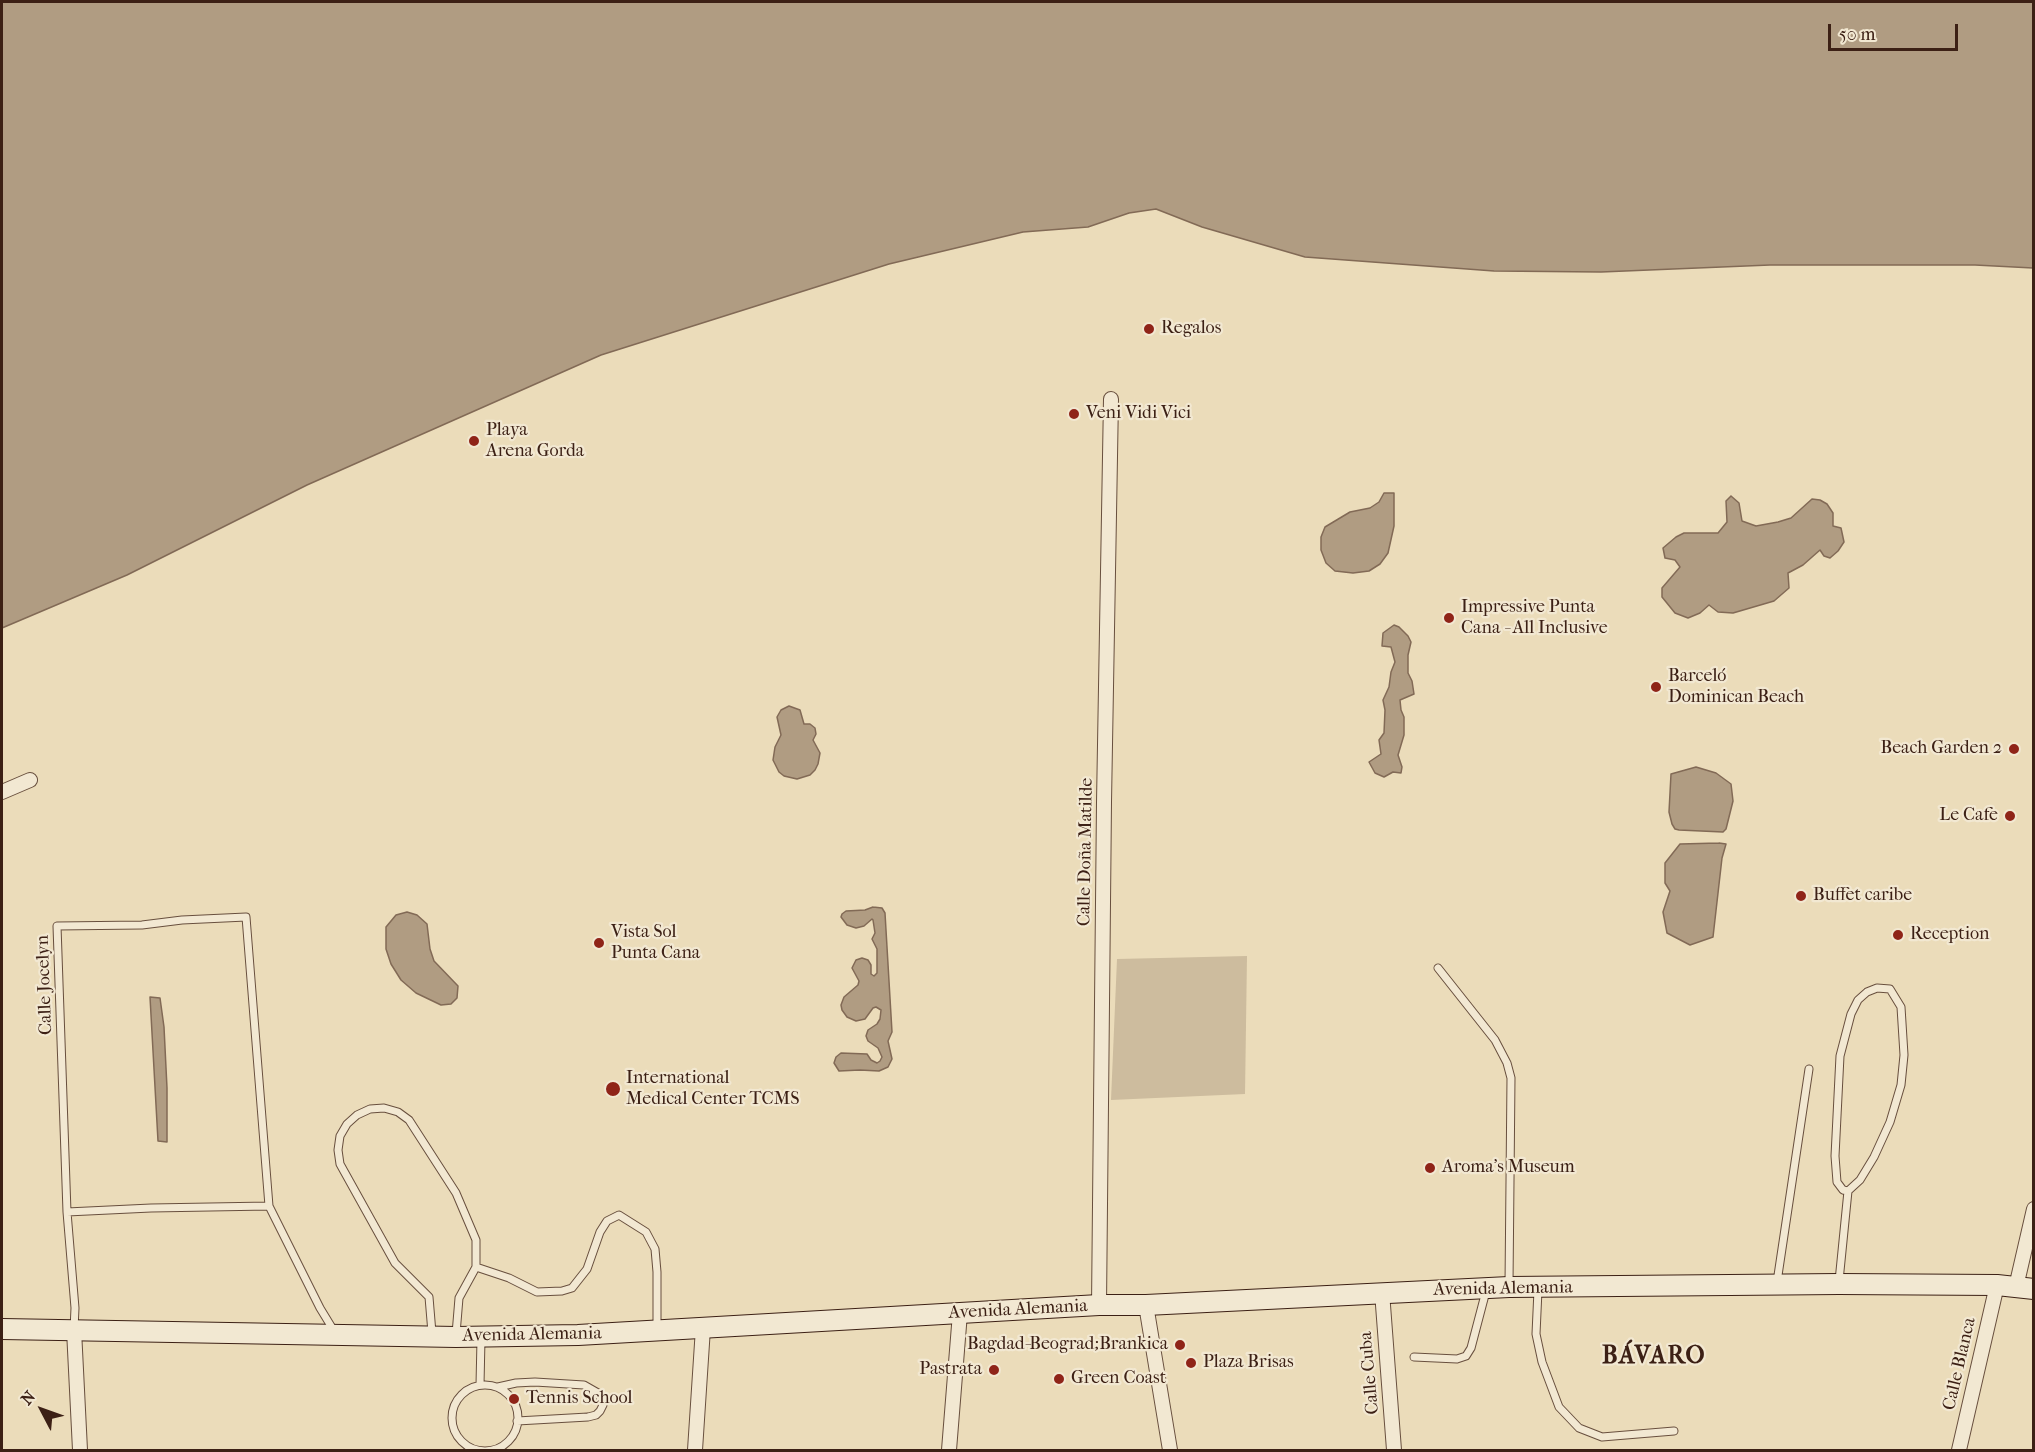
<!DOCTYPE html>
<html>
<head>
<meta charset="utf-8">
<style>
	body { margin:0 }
	#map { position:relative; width:2035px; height:1452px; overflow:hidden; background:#ebdcba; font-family:"IM FELL French Canon",serif }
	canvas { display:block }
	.frame { position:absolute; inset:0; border:3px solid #3c2015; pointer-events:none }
	.north { position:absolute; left:12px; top:1380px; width:60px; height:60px; -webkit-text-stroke:4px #f2e8d2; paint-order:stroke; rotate:311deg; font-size:16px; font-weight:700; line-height:24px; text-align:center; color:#3c2015 }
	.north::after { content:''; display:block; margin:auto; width:21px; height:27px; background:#3c2015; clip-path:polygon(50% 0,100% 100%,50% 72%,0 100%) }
	.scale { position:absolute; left:1828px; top:24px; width:130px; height:27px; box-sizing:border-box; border:3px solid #3c2015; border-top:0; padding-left:8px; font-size:18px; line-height:21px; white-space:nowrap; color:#3c2015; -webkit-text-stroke:4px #f2e8d2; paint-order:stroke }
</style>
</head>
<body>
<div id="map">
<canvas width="2035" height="1452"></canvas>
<div class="frame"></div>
<div class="north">N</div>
<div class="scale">50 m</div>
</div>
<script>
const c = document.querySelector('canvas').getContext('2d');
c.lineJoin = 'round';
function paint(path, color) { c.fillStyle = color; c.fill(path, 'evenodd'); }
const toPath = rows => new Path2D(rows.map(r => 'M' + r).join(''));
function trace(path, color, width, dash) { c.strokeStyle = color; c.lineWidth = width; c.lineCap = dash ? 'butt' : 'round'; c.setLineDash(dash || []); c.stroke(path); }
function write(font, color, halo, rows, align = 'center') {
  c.font = font + ' "IM FELL French Canon",serif'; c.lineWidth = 4.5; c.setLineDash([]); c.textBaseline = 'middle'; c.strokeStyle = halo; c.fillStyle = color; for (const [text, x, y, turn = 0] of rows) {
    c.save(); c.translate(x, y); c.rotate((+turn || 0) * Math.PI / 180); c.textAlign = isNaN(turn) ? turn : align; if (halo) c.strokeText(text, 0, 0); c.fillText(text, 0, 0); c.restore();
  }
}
paint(toPath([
	[1247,956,1245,1094,1111,1100,1117,959]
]), '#cdbc9e');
const water = toPath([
	[2,2,2033,2,2033,268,1975,265,1770,265,1601,272,1494,271,1305,257,1202,227,1156,209,1129,213,1088,227,1023,232,889,264,601,355,307,485,127,575,2,628,2,2],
	[1384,493,1394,493,1394,526,1388,553,1380,564,1369,571,1353,573,1335,571,1326,563,1321,550,1321,537,1325,527,1350,512,1370,508,1379,502,1384,493],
	[1731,496,1739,503,1742,521,1756,526,1778,522,1791,518,1812,499,1820,500,1827,504,1833,513,1833,526,1841,528,1844,542,1838,551,1830,558,1824,556,1820,550,1803,565,1788,573,1789,588,1774,601,1733,613,1718,612,1709,605,1700,613,1688,618,1675,613,1662,597,1662,588,1680,567,1675,560,1665,558,1663,548,1676,537,1684,533,1718,533,1727,522,1726,501,1731,496],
	[1394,625,1399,627,1408,636,1411,642,1408,655,1408,673,1412,681,1414,694,1400,700,1401,710,1404,717,1404,735,1398,755,1402,767,1401,773,1393,772,1384,777,1375,773,1369,762,1381,754,1379,740,1384,733,1385,710,1383,700,1389,687,1391,672,1395,662,1391,647,1382,646,1383,633,1394,625],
	[789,706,800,710,804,724,810,724,815,728,816,734,813,740,820,753,818,764,815,770,810,775,797,779,784,776,779,772,773,760,775,747,781,735,777,717,781,710,789,706],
	[1696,767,1716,773,1731,784,1733,801,1726,829,1723,832,1679,830,1675,829,1672,824,1669,812,1671,774,1696,767],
	[1719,843,1726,844,1722,858,1713,937,1690,945,1667,933,1663,912,1670,891,1665,883,1665,863,1680,844,1719,843],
	[873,907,882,908,885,913,892,1032,888,1041,892,1059,888,1067,879,1071,860,1070,839,1071,834,1063,836,1057,841,1053,867,1054,871,1060,877,1063,880,1061,882,1057,878,1048,868,1041,866,1036,868,1030,877,1024,880,1019,881,1010,876,1007,873,1008,865,1019,856,1021,847,1017,842,1010,841,1005,844,997,858,985,859,981,852,968,856,960,862,958,868,960,871,965,871,974,874,976,877,973,877,949,872,939,875,933,873,920,872,919,864,926,856,928,847,925,841,917,842,914,846,911,865,910,873,907],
	[407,912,417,915,427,924,430,949,434,961,458,986,457,998,451,1004,441,1005,416,993,401,980,391,964,386,949,386,927,396,915,407,912],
	[150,997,160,998,164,1027,167,1088,167,1142,158,1141,150,997]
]);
paint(water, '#b09c82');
trace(water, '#826a56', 1.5);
const lane = toPath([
	[1438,968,1495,1040,1507,1063,1511,1078,1509,1284],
	[269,1206,151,1208,67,1212,57,926,142,925,182,920,246,917,269,1206,320,1308,334,1331],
	[67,1212,75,1308,74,1329],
	[476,1267,509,1278,537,1292,562,1291,572,1288,587,1269,600,1232,607,1221,619,1215,646,1232,655,1249,657,1272,657,1327],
	[1839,1281,1848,1191,1860,1180,1874,1157,1890,1122,1901,1085,1904,1055,1901,1007,1890,989,1877,988,1867,992,1858,1000,1851,1014,1840,1056,1835,1156,1837,1182,1843,1190,1848,1191],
	[1777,1282,1809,1069],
	[1538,1290,1536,1334,1542,1362,1559,1407,1579,1428,1602,1437,1674,1431],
	[432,1333,429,1297,395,1263,340,1164,338,1150,340,1136,347,1124,357,1115,370,1109,384,1108,398,1112,409,1120,456,1193,476,1240,476,1267,459,1298,456,1334],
	[1414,1357,1457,1359,1466,1356,1471,1348,1486,1291],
	[480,1385,481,1339],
	'452 1418a33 33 0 1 1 66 0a33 33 0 1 1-66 0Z',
	[498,1387,516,1383,535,1382,584,1385,598,1393,602,1401,603,1405,600,1411,596,1415,588,1417,517,1421]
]);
const street = toPath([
	[2,792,30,780],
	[2016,1287,2034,1209],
	[1382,1292,1394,1450],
	[1099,1305,1104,802,1111,399],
	[1146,1305,1170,1450],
	[74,1330,80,1450],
	[695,1450,703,1328],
	[949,1450,960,1313],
	[1959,1450,1997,1285]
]);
const secondary = toPath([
	[2,1329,456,1337,578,1335,1099,1305,1146,1305,1509,1287,1839,1284,1997,1285,2034,1289]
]);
trace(lane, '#684f3e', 9);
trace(street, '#684f3e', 16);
trace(secondary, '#3c2015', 22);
trace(lane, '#f2e8d2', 7);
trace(street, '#f2e8d2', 14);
trace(secondary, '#f2e8d2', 20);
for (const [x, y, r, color] of [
	[1149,329,6,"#8f2418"],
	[1074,414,6,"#8f2418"],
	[474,441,6,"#8f2418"],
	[1449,618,6,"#8f2418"],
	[1656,687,6,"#8f2418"],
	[2014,749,6,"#8f2418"],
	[2010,816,6,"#8f2418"],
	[1801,896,6,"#8f2418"],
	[1898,935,6,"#8f2418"],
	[599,943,6,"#8f2418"],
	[613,1089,8,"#8f2418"],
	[1430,1168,6,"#8f2418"],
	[1180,1345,6,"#8f2418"],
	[1191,1363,6,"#8f2418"],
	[994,1370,6,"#8f2418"],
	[1059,1379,6,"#8f2418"],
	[514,1399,6,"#8f2418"]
]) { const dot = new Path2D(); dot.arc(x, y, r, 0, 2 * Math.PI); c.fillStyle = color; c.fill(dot); trace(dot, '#f2e8d2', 2); }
write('18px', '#3c2015', '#f2e8d2', [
	["Regalos",1161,329],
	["Veni Vidi Vici",1086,414],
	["Playa",486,431],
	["Arena Gorda",486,452],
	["Impressive Punta",1461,608],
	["Cana - All Inclusive",1461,629],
	["Barceló",1668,677],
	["Dominican Beach",1668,698],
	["Beach Garden 2",2002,749,"right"],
	["Le Cafe",1998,816,"right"],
	["Buffet caribe",1813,896],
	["Vista Sol",611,933],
	["Punta Cana",611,954],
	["Reception",1910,935],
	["International",626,1079],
	["Medical Center TCMS",626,1100],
	["Aroma's Museum",1442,1168],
	["Bagdad-Beograd;Brankica",1168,1345,"right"],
	["Plaza Brisas",1203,1363],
	["Pastrata",982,1370,"right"],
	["Green Coast",1071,1379],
	["Tennis School",526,1399]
], 'left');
write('18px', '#3c2015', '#f2e8d2', [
	["Calle Doña Matilde",1086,852,-89],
	["Calle Jocelyn",45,985,-92],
	["Avenida Alemania",1503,1289,-1],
	["Avenida Alemania",1018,1310,-3],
	["Avenida Alemania",532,1335,-1],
	["Calle Blanca",1960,1364,-77],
	["Calle Cuba",1370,1373,-95]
]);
c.letterSpacing = '1.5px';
write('bold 24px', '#3c2015', '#f2e8d2', [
	["BÁVARO",1654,1357]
]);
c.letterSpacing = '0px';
</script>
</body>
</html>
